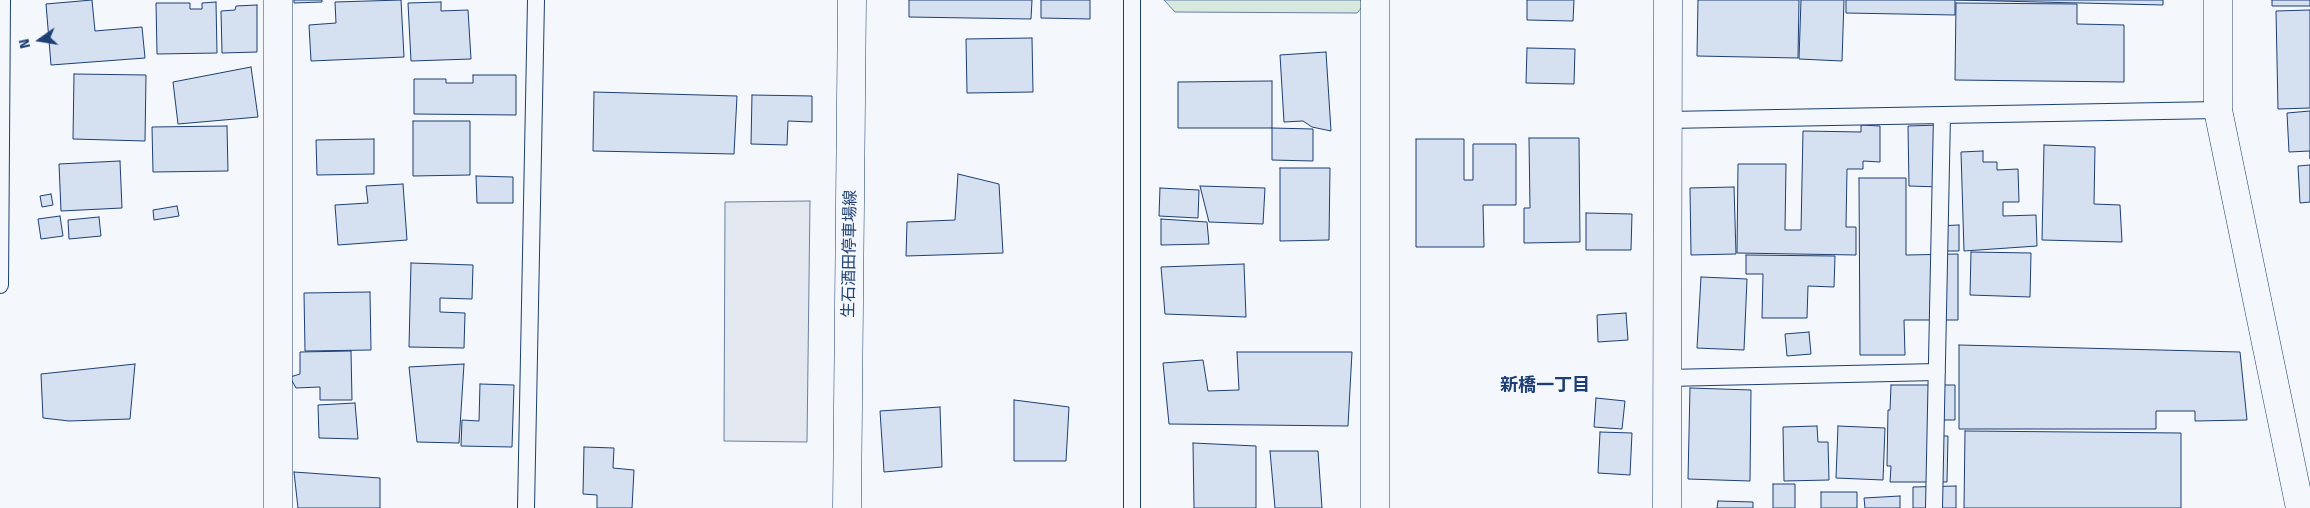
<!DOCTYPE html>
<html>
<head>
<meta charset="utf-8">
<style>
	body { margin:0 }
	#map { position:relative; width:2310px; height:508px; overflow:hidden; background:#f4f7fb; font-family:"Fira Sans",sans-serif }
	canvas { display:block }
	.north { position:absolute; left:15px; top:15px; width:50px; height:50px; -webkit-text-stroke:4px #f4f7fb; paint-order:stroke; rotate:257deg; font-size:14px; font-weight:700; line-height:20px; text-align:center; color:#1d3f73 }
	.north::after { content:''; display:block; margin:auto; width:18px; height:22px; background:#1d3f73; clip-path:polygon(50% 0,100% 100%,50% 72%,0 100%) }
</style>
</head>
<body>
<div id="map">
<canvas width="2310" height="508"></canvas>
<div class="north">N</div>
</div>
<script>
const c = document.querySelector('canvas').getContext('2d');
c.lineJoin = 'round';
function paint(path, color) { c.fillStyle = color; c.fill(path, 'evenodd'); }
const toPath = rows => new Path2D(rows.map(r => 'M' + r).join(''));
function trace(path, color, width, dash) { c.strokeStyle = color; c.lineWidth = width; c.lineCap = dash ? 'butt' : 'round'; c.setLineDash(dash || []); c.stroke(path); }
function write(font, color, halo, rows, align = 'center') {
  c.font = font + ' "Fira Sans","Noto Sans JP",sans-serif'; c.lineWidth = 4; c.setLineDash([]); c.textBaseline = 'middle'; c.strokeStyle = halo; c.fillStyle = color; for (const [text, x, y, turn = 0] of rows) {
    c.save(); c.translate(x, y); c.rotate((+turn || 0) * Math.PI / 180); c.textAlign = isNaN(turn) ? turn : align; if (halo) c.strokeText(text, 0, 0); c.fillText(text, 0, 0); c.restore();
  }
}
const green = toPath([
	[1164,0,1368,0,1357,13,1175,12,1164,0]
]);
paint(green, '#d7e8df');
trace(green, '#687fa3', 1);
const parking = toPath([
	[810,201,807,442,724,441,725,202,810,201]
]);
paint(parking, '#e3e8f0');
trace(parking, '#687fa3', 1);
const building = toPath([
	[92,0,95,31,142,27,145,58,51,65,46,4,92,0],
	[294,0,322,0,322,2,294,3,294,0],
	[401,0,404,57,311,61,309,25,336,23,335,2,401,0],
	[909,0,1032,0,1031,19,909,17,909,0],
	[1041,0,1090,0,1090,19,1041,18,1041,0],
	[1527,0,1574,0,1573,21,1527,20,1527,0],
	[1698,0,1799,0,1798,58,1697,56,1698,0],
	[1801,0,1844,0,1842,61,1799,59,1801,0],
	[1846,0,1955,0,1955,15,1846,13,1846,0],
	[1956,0,2163,0,2163,5,1956,0],
	[2272,0,2310,0,2310,6,2272,6,2272,0],
	[216,2,217,53,157,54,156,3,190,3,190,9,202,9,202,3,216,2],
	[441,2,441,11,468,10,471,59,411,61,408,3,441,2],
	[1956,3,2077,4,2077,24,2124,25,2124,82,1955,80,1956,3],
	[257,5,257,52,222,53,221,11,235,10,236,6,257,5],
	[2310,10,2310,108,2278,109,2276,11,2310,10],
	[1032,38,1033,92,967,93,966,39,1032,38],
	[1527,48,1575,49,1574,84,1526,83,1527,48],
	[1326,52,1331,131,1312,127,1303,121,1284,122,1280,55,1326,52],
	[251,67,258,117,178,124,173,82,251,67],
	[74,74,146,75,145,141,73,139,74,74],
	[473,75,516,75,516,115,414,114,414,79,446,79,446,83,473,83,473,75],
	[1272,81,1272,128,1178,128,1178,82,1272,81],
	[594,92,737,96,734,154,593,151,594,92],
	[752,95,812,96,812,122,788,121,787,145,751,144,752,95],
	[2310,111,2310,159,2310,151,2289,152,2287,113,2310,111],
	[413,121,470,121,470,175,413,176,413,121],
	[1861,125,1880,126,1880,162,1863,161,1863,169,1847,169,1846,227,1856,227,1856,255,1737,253,1738,164,1786,164,1785,230,1801,230,1803,131,1861,132,1861,125],
	[1940,125,1941,187,1909,186,1908,126,1940,125],
	[227,126,228,171,153,172,152,127,227,126],
	[1272,128,1313,129,1313,161,1272,160,1272,128],
	[1529,138,1579,138,1580,242,1524,243,1524,208,1530,208,1529,138],
	[374,139,374,174,317,175,316,140,374,139],
	[1416,139,1464,139,1464,180,1473,180,1473,144,1516,144,1516,205,1483,205,1484,247,1416,247,1416,139],
	[2044,145,2095,147,2094,204,2120,205,2122,242,2042,240,2044,145],
	[1983,151,1983,162,1997,162,1997,170,2018,169,2019,202,2003,202,2003,216,2036,215,2037,246,1964,251,1961,152,1983,151],
	[120,161,122,208,61,211,59,164,120,161],
	[2310,165,2310,202,2300,203,2298,166,2310,165],
	[1280,168,1330,168,1329,240,1280,241,1280,168],
	[958,174,999,184,1003,253,906,256,907,222,955,220,958,174],
	[476,176,513,177,513,203,477,203,476,176],
	[1859,178,1906,178,1906,255,1958,254,1958,320,1904,320,1905,355,1860,355,1859,178],
	[403,184,407,240,338,245,335,205,368,203,366,186,403,184],
	[1200,186,1265,188,1263,224,1209,222,1200,186],
	[1734,187,1736,254,1691,255,1690,188,1734,187],
	[1160,188,1199,190,1198,218,1159,216,1160,188],
	[51,194,53,205,42,207,40,196,51,194],
	[177,206,179,216,154,220,153,210,177,206],
	[1586,213,1632,214,1631,250,1586,250,1586,213],
	[60,216,63,236,41,239,38,219,60,216],
	[99,217,101,236,69,239,68,220,99,217],
	[1161,219,1207,222,1209,244,1161,245,1161,219],
	[1959,225,1959,251,1937,251,1936,226,1959,225],
	[1971,252,2031,253,2030,297,1970,295,1971,252],
	[1746,255,1835,256,1834,287,1808,286,1807,318,1762,318,1763,274,1746,274,1746,255],
	[411,263,473,265,472,299,440,298,440,312,465,313,464,348,409,347,411,263],
	[1244,264,1246,317,1165,314,1161,267,1244,264],
	[1701,277,1747,279,1744,350,1697,348,1701,277],
	[370,292,371,350,305,351,304,293,370,292],
	[1626,313,1628,340,1598,342,1597,315,1626,313],
	[1809,332,1811,354,1787,356,1785,334,1809,332],
	[1959,345,2240,352,2247,420,2195,421,2195,411,2156,411,2156,429,1959,429,1959,345],
	[351,351,352,400,320,400,320,387,296,388,290,377,300,374,300,352,351,351],
	[1237,352,1352,352,1348,426,1169,424,1163,363,1203,360,1208,391,1239,390,1237,352],
	[135,364,130,419,69,421,43,418,41,374,135,364],
	[464,364,459,443,417,442,409,367,464,364],
	[480,384,514,385,512,447,461,446,462,420,479,421,480,384],
	[1891,385,1955,385,1955,420,1940,420,1939,436,1948,436,1947,482,1890,482,1891,466,1887,466,1888,410,1890,410,1891,385],
	[1690,388,1751,390,1750,481,1688,479,1690,388],
	[1596,398,1625,401,1622,429,1594,427,1596,398],
	[1014,400,1069,407,1066,461,1014,461,1014,400],
	[355,403,358,439,319,438,318,405,355,403],
	[940,407,942,467,884,472,880,411,940,407],
	[1817,426,1818,442,1828,442,1829,480,1784,481,1783,427,1817,426],
	[1838,426,1885,428,1883,480,1836,478,1838,426],
	[1965,431,2181,433,2181,508,1964,508,1965,431],
	[1600,432,1632,433,1630,475,1598,473,1600,432],
	[1193,443,1256,446,1256,508,1194,508,1193,443],
	[584,447,614,448,613,468,634,470,632,508,597,508,597,495,583,494,584,447],
	[1270,451,1318,451,1322,508,1275,508,1270,451],
	[294,472,380,478,380,508,298,508,294,472],
	[1773,484,1795,484,1795,508,1773,508,1773,484],
	[1956,486,1956,508,1913,508,1913,487,1956,486],
	[1821,492,1857,492,1857,508,1821,508,1821,492],
	[1900,496,1900,508,1865,508,1864,498,1900,496],
	[1718,501,1753,502,1753,508,1717,508,1718,501]
]);
paint(building, '#d5e0f0');
trace(building, '#1d3f73', 1);
const service = toPath([
	[1132,0,1132,508],
	[1667,120,2218,110],
	[0,285,2,0],
	[1667,378,1937,372],
	[526,508,536,0],
	[1934,508,1942,115]
]);
const minor = toPath([
	[278,0,278,508],
	[1375,508,1375,0],
	[1667,508,1668,0]
]);
const tertiary = toPath([
	[2218,0,2218,110,2300,508]
]);
const secondary = toPath([
	[847,508,852,0]
]);
trace(service, '#1d3f73', 18);
trace(minor, '#1d3f73', 29);
trace(tertiary, '#1d3f73', 29);
trace(secondary, '#1d3f73', 29);
trace(service, '#f4f7fb', 16);
trace(minor, '#f4f7fb', 28);
trace(tertiary, '#f4f7fb', 28);
trace(secondary, '#f4f7fb', 28);
write('16px', '#1d3f73', '#f4f7fb', [
	["生石酒田停車場線",850,254,-89]
]);
write('bold 18px', '#1d3f73', '#f4f7fb', [
	["新橋一丁目",1545,386]
]);
</script>
</body>
</html>
